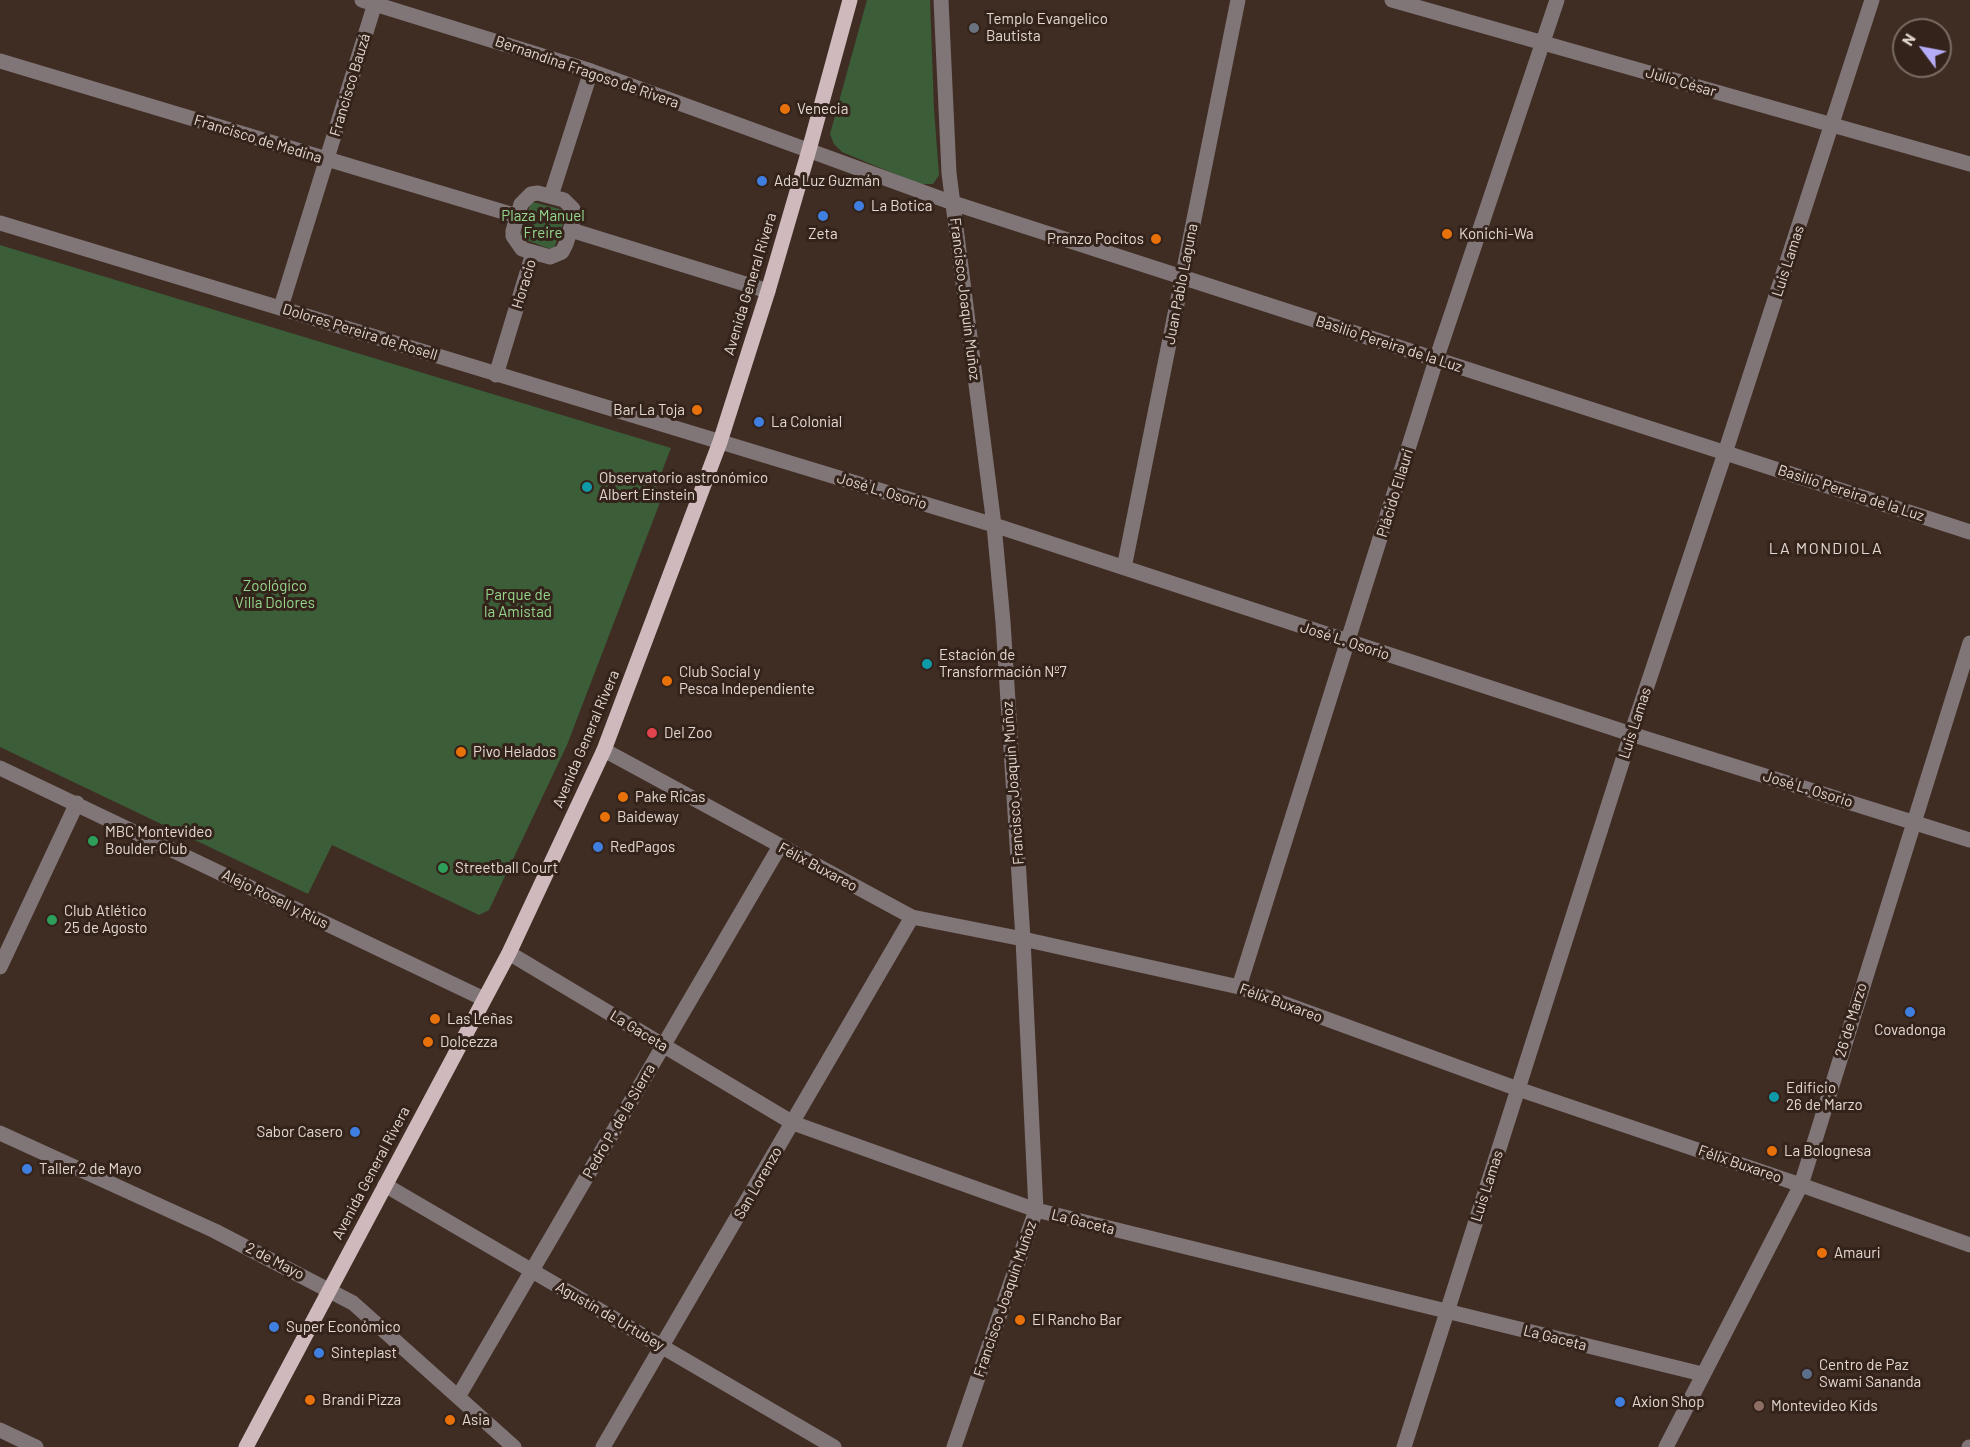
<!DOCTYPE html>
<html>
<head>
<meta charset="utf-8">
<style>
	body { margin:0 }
	#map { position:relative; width:1970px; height:1447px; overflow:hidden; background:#3f2d24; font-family:Barlow,sans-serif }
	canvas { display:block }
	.north { position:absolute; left:1892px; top:18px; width:60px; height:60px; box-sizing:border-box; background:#34231a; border:2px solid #7a6b63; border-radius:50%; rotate:302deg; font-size:16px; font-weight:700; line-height:24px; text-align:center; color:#e3d7d1 }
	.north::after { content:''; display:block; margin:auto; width:21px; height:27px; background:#b5acf8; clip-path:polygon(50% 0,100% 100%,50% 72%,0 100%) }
</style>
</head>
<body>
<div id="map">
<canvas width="1970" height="1447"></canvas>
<div class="north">N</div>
</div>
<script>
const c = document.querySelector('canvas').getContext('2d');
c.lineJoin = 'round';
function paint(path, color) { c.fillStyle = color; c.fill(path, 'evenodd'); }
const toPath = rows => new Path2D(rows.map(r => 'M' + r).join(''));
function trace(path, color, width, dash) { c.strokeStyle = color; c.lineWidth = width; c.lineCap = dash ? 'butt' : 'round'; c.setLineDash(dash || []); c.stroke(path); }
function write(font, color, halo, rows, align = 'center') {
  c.font = font + ' Barlow,sans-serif'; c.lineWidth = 6; c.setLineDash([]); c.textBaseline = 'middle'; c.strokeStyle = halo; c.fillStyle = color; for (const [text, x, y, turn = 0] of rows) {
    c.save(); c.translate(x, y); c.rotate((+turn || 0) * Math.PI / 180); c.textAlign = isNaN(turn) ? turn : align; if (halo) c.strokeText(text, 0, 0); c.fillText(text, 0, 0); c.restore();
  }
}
paint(toPath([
	[867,0,930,0,934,109,939,175,933,184,919,184,842,152,834,144,830,134],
	[533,202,563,210,565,212,566,216,554,248,550,249,521,238,521,233,530,205],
	[0,245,671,448,656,487,662,497,567,745,489,910,479,915,332,845,308,894,0,747]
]), '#3b5d38');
trace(toPath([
	[362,0,591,71,953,203,1970,532],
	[941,0,949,173,994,525,1003,622,1023,939,1036,1210,954,1447],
	[1392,0,1970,164],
	[0,61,517,216],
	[538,193,564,200,573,209,574,217,566,244,562,252,550,257,522,249,513,236,513,231,521,204,531,194,538,193],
	[551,196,591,71],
	[0,223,994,525,1631,734,1970,840],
	[571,230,768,291],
	[281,307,376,0],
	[496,375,533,253],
	[1124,568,1238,0],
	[604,750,912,917,1023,939,1239,987,1518,1089,1801,1185,1970,1245],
	[0,768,484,999],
	[509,953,793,1123,1036,1210,1702,1374],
	[0,967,77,803],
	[1239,987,1436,360,1557,0],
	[0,1133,215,1231,353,1303,514,1447],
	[385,1185,834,1447],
	[458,1397,780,846],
	[0,1430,36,1447],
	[603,1447,912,917],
	[1404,1447,1631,734,1725,453,1872,0],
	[1666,1447,1801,1185,1970,643],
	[1969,1447,1970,1447]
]), '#807577', 15);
trace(toPath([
	[246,1447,509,953,604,750,720,442,768,291,809,150,850,0]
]), '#cfb9bc', 15);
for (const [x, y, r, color] of [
	[974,28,6,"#6b7280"],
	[785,109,6,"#e8710a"],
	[762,181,6,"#3f7fe0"],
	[859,206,6,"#3f7fe0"],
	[823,216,6,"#3f7fe0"],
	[1447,234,6,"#e8710a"],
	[1156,239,6,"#e8710a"],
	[697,410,6,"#e8710a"],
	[759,422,6,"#3f7fe0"],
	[587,487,6,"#0f9aa8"],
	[927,664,6,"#0f9aa8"],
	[667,681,6,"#e8710a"],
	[652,733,6,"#e0444e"],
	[461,752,6,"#e8710a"],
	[623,797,6,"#e8710a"],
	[605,817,6,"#e8710a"],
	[93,841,6,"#2e9e5b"],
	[598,847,6,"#3f7fe0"],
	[443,868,6,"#2e9e5b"],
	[52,920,6,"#2e9e5b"],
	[1910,1012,6,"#3f7fe0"],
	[435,1019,6,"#e8710a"],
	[428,1042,6,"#e8710a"],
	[1774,1097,6,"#0f9aa8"],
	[355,1132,6,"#3f7fe0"],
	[1772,1151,6,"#e8710a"],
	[27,1169,6,"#3f7fe0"],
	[1822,1253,6,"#e8710a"],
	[1020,1320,6,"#e8710a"],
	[274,1327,6,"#3f7fe0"],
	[319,1353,6,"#3f7fe0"],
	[1807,1374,6,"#5c6f8a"],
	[310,1400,6,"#e8710a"],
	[1620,1402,6,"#3f7fe0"],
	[1759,1406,6,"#8d6e63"],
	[450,1420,6,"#e8710a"]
]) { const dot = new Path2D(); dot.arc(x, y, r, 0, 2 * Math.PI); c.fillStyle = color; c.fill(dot); trace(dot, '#34231a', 2); }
write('15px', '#e3d7d1', '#34231a', [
	["Templo Evangelico",986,19],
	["Bautista",986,36],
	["Venecia",797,109],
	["Ada Luz Guzmán",774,181],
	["La Botica",871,206],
	["Zeta",823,234,"center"],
	["Konichi-Wa",1459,234],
	["Pranzo Pocitos",1144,239,"right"],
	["Bar La Toja",685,410,"right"],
	["La Colonial",771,422],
	["Observatorio astronómico",599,478],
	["Albert Einstein",599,495],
	["Estación de",939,655],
	["Transformación Nº7",939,672],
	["Club Social y",679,672],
	["Pesca Independiente",679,689],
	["Del Zoo",664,733],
	["Pivo Helados",473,752],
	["Pake Ricas",635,797],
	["Baideway",617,817],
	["MBC Montevideo",105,832],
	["Boulder Club",105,849],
	["RedPagos",610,847],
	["Streetball Court",455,868],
	["Club Atlético",64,911],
	["25 de Agosto",64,928],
	["Las Leñas",447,1019],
	["Covadonga",1910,1030,"center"],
	["Dolcezza",440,1042],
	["Edificio",1786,1088],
	["26 de Marzo",1786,1105],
	["Sabor Casero",343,1132,"right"],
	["La Bolognesa",1784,1151],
	["Taller 2 de Mayo",39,1169],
	["Amauri",1834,1253],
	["El Rancho Bar",1032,1320],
	["Super Económico",286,1327],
	["Sinteplast",331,1353],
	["Centro de Paz",1819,1365],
	["Swami Sananda",1819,1382],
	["Brandi Pizza",322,1400],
	["Axion Shop",1632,1402],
	["Montevideo Kids",1771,1406],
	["Asia",462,1420]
], 'left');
write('15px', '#e3d7d1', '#34231a', [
	["Bernandina Fragoso de Rivera",587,72,19],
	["Julio César",1681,82,16],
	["Francisco Bauzá",350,85,-73],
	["Francisco de Medina",258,139,17],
	["Luis Lamas",1788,261,-72],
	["Horacio",524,284,-73],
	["Avenida General Rivera",750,284,-73],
	["Juan Pablo Laguna",1181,284,-79],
	["Francisco Joaquín Muñoz",965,299,83],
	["Dolores Pereira de Rosell",360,332,17],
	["Basilio Pereira de la Luz",1389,344,18],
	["José L. Osorio",882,491,17],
	["Plácido Ellauri",1395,493,-73],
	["Basilio Pereira de la Luz",1851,493,18],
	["José L. Osorio",1345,641,18],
	["Luis Lamas",1635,723,-72],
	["Avenida General Rivera",586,739,-67],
	["Francisco Joaquín Muñoz",1013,783,-94],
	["José L. Osorio",1808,789,17],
	["Félix Buxareo",818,867,28],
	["Alejo Rosell y Rius",275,899,26],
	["Félix Buxareo",1281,1003,20],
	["26 de Marzo",1851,1020,-73],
	["La Gaceta",639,1031,31],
	["Pedro P. de la Sierra",619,1121,-60],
	["Félix Buxareo",1740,1164,19],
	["Avenida General Rivera",371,1173,-62],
	["San Lorenzo",758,1183,-60],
	["Luis Lamas",1487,1186,-72],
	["La Gaceta",1083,1222,14],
	["2 de Mayo",275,1261,27],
	["Francisco Joaquín Muñoz",1005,1299,-71],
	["Agustín de Urtubey",610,1316,30],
	["La Gaceta",1555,1338,14]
]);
write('15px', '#94d78d', '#34231a', [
	["Plaza Manuel",543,216],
	["Freire",543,233],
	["Zoológico",275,586],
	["Villa Dolores",275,603],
	["Parque de",518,595],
	["la Amistad",518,612]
]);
c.letterSpacing = '1.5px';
write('16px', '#e3d7d1', '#34231a', [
	["LA MONDIOLA",1826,549]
]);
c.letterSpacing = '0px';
</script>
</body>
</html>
